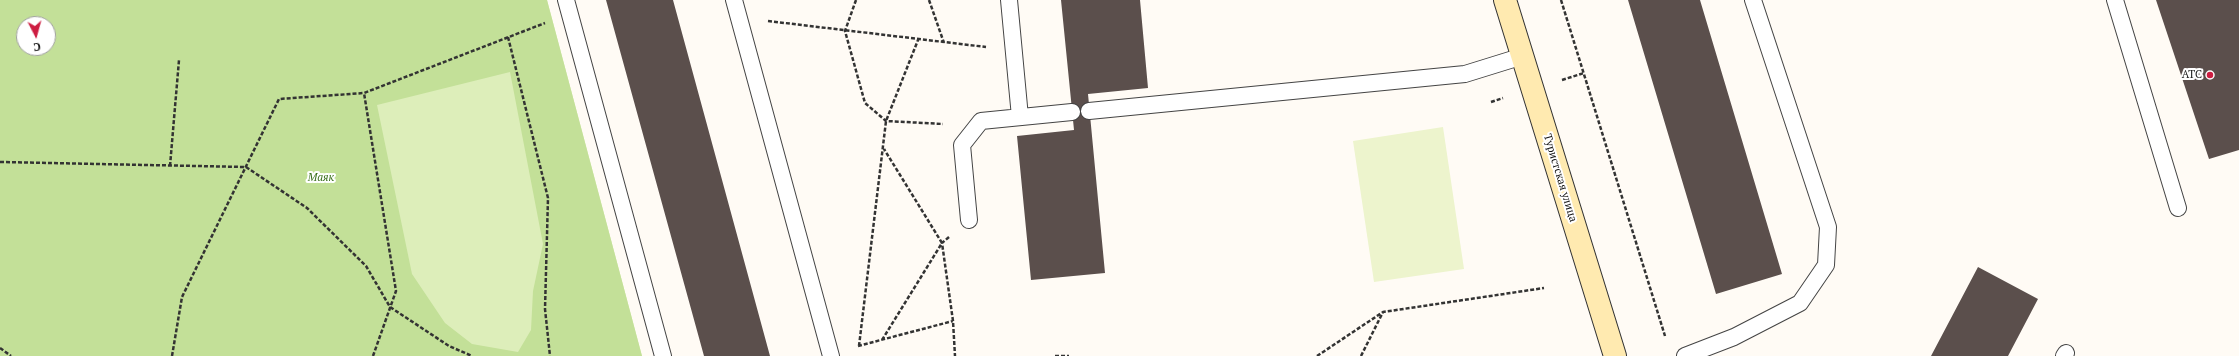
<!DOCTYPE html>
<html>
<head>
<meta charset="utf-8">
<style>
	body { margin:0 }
	#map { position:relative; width:2239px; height:356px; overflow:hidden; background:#fffbf5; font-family:"PT Serif",serif }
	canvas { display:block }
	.north { position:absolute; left:16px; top:16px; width:40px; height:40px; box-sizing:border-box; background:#fff; border:1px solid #a0a0a0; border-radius:50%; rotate:174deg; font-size:11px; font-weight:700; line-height:16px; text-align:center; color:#111 }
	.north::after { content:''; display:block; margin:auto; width:14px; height:18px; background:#cd1d41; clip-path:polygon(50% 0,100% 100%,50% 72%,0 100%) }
</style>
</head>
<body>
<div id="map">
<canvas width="2239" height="356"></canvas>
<div class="north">С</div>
</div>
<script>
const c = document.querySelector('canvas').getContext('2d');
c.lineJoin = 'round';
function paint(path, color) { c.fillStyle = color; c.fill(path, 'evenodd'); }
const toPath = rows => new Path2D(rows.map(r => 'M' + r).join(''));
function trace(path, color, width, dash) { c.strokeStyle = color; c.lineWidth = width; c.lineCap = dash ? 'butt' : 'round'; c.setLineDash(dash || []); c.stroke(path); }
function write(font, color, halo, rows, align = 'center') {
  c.font = font + ' "PT Serif",serif'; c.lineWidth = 4; c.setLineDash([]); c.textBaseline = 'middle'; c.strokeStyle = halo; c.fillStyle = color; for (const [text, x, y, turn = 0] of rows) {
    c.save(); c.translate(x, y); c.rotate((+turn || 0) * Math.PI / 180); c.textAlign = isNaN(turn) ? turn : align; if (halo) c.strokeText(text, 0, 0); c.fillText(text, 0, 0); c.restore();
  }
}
paint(toPath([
	[0,0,547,0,642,356,0,356],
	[24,24,48,24,48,48,24,48]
]), '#ddeeba');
paint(toPath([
	[0,0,547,0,642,356,0,356],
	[24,24,48,24,48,48,24,48],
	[510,72,543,244,533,291,531,330,518,352,472,344,445,323,412,274,377,105]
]), '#c3e098');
paint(toPath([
	[1443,127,1464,269,1374,282,1353,141]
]), '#edf4cd');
paint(toPath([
	[606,0,673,0,770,356,704,356],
	[1061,0,1140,0,1148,88,1088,94,1105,273,1031,280,1017,136,1074,130],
	[1628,0,1700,0,1782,274,1716,294],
	[2156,0,2239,0,2239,150,2209,159],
	[1978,267,2038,299,2008,356,1931,356]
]), '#5b4f4c');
const lane = toPath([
	[566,0,663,356],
	[734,0,831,356],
	[1009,0,1020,117],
	[2115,0,2178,208],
	[1089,111,1465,74,1523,56],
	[969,220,962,145,981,121,1072,112],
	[1685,356,1734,337,1800,303,1826,265,1828,227,1753,0],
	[2064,356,2066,353]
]);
const secondary = toPath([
	[1505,0,1615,356]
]);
trace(lane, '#444', 18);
trace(secondary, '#333', 24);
trace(toPath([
	[856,0,845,31,865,103,886,121,943,124],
	[929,0,944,43],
	[1561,0,1665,336],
	[768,21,986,47],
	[508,37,548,198,545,309,550,356],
	[1562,80,1584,73],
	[1491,102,1503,98],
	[0,162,246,167,307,208,366,266,390,307,449,346,472,356],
	[170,166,179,60],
	[949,237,942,243,953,321,955,356],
	[882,340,942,243,884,149],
	[858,346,953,321],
	[859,346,886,121,918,40],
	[0,348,11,356],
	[172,356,182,297,279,99,364,93],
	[373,356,396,291,364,93,545,23],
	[1055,356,1069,356],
	[1317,356,1383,312],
	[1361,356,1383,312,1544,288]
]), '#333', 2.5, [4, 2]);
trace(lane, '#fff', 16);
trace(secondary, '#ffeab0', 22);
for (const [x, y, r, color] of [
	[2210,75,4,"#cd1d41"]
]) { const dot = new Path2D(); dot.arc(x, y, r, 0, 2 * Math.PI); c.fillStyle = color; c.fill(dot); trace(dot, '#fff', 1.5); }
write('11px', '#111', '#fff', [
	["АТС",2202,75]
], 'right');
write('italic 11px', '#396f1b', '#fff', [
	["Маяк",321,178]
]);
write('11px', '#111', '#fff', [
	["Туристская улица",1560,178,73]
]);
</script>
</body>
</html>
